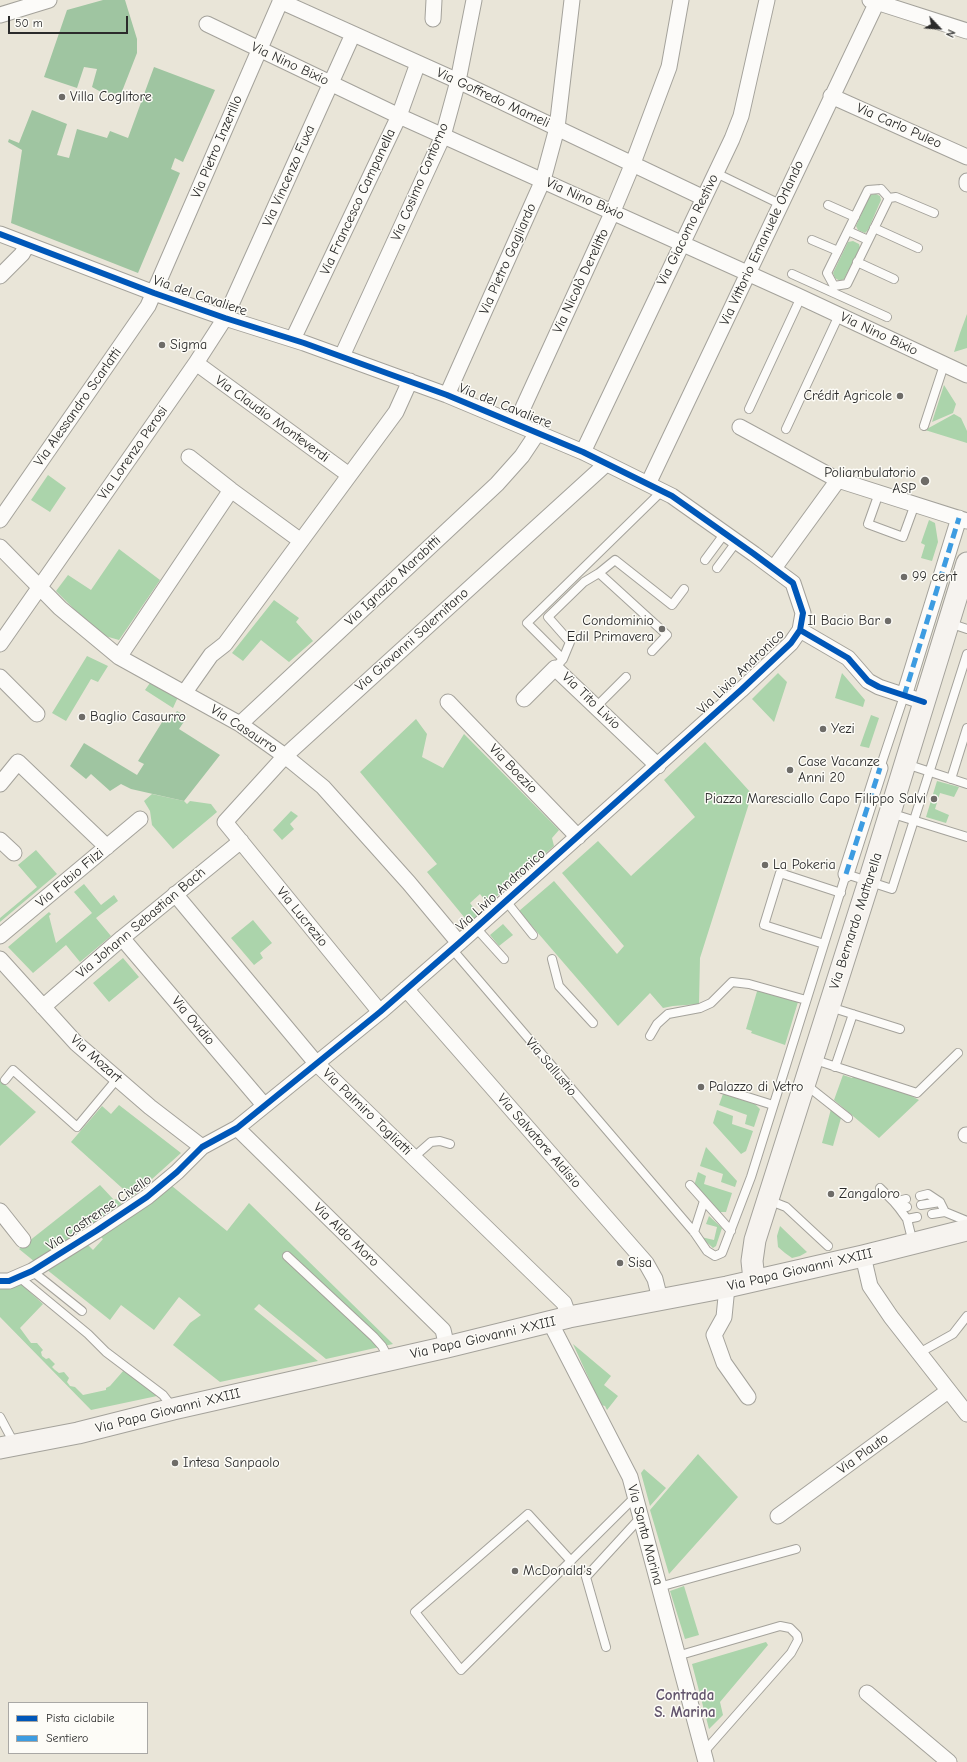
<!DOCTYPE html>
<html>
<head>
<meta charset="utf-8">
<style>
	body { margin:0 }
	#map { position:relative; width:967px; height:1762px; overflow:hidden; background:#e9e5d8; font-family:"Comic Neue",sans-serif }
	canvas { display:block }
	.legend { position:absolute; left:8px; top:1702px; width:140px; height:52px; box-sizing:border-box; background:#fdfcf7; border:1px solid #a9a8a5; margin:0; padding:5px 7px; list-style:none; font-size:12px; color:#2b2b2b }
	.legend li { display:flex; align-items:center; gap:8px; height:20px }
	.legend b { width:20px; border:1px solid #a9a8a5 }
	.north { position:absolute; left:919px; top:8px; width:40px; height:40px; -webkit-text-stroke:3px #fdfcf7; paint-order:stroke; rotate:115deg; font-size:11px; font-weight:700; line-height:16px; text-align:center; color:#2b2b2b }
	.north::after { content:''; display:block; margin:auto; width:14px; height:18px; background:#2b2b2b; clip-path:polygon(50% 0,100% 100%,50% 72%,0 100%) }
	.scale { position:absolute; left:8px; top:16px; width:120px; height:18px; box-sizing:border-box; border:2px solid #2b2b2b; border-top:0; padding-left:5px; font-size:12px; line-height:14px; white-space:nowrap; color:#2b2b2b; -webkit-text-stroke:3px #fdfcf7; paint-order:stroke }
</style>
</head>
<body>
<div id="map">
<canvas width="967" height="1762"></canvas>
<ul class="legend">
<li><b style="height:5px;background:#0057b8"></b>Pista ciclabile</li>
<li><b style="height:5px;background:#3d9ce1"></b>Sentiero</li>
</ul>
<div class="north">N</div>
<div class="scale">50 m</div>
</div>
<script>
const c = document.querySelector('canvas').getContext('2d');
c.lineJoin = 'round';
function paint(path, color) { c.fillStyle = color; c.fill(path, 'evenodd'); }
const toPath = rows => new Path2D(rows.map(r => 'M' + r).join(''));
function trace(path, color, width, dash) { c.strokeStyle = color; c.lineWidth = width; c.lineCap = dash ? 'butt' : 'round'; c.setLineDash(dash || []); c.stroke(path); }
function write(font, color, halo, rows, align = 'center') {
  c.font = font + ' "Comic Neue",sans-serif'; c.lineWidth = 3; c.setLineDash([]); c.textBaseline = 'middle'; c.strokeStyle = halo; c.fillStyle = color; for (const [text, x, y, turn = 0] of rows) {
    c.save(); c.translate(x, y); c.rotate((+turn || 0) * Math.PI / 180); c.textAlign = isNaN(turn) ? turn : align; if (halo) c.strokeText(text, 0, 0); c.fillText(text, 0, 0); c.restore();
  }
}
paint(toPath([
	[876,194,880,196,881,200,868,230,865,233,858,230,856,226,870,195],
	[853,241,859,244,860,248,844,279,840,281,835,278,833,273,848,242],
	[967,314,967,348,954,352,960,333],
	[944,385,956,404,953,413,932,422],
	[954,414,961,418,967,431,967,443,925,430],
	[48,475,66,488,50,512,31,500],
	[929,520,935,523,938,542,932,561,921,558,925,545,921,543],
	[119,549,160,580,119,640,105,636,96,631,56,591,68,575,91,590],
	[274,600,299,618,296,622,313,641,289,662,261,640,243,661,232,653],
	[87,656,108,666,98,682,91,679,66,721,52,713],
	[778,673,787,682,774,722,752,699],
	[842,673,865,700,863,707,835,698],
	[152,680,178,697,173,708,145,690],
	[871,715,879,718,869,748,860,746],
	[416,719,427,734,422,757,443,768,464,734,559,830,552,838,554,846,488,904,480,894,470,903,479,915,469,923,427,872,437,864,360,772],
	[705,742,752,794,700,958,699,1004,673,1006,663,1008,650,993,618,1026,519,911,554,881,617,954,624,946,562,873,598,841,631,876,695,817,664,780],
	[937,781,959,787,954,797,940,793,935,809,949,815,946,823,926,817],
	[152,794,184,801,187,804,190,801,211,804,217,812,173,849,152,825,150,811,144,801],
	[291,811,298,816,290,824,294,829,282,840,273,830],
	[36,850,57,874,0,922,0,918,37,887,18,865],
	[84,884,101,905,114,895,118,901,96,918,111,936,80,962,66,945,33,973,8,947,49,912,51,914,49,916,56,943,92,913,74,892],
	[253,920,272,943,260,953,263,958,254,965,231,938],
	[503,924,513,935,499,946,490,935],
	[123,958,139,977,109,1002,93,983],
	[758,988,798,1002,785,1045,751,1033,752,1031,746,1029],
	[843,1075,852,1078,854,1076,904,1092,919,1100,879,1138,834,1100],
	[0,1080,36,1112,0,1146],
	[723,1094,755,1104,760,1109,754,1127,745,1124,747,1115,719,1105],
	[119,1105,181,1153,132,1197,71,1142,102,1106,111,1114],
	[831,1109,841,1118,833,1146,822,1143],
	[717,1110,733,1116,732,1124,753,1131,746,1151,741,1154,713,1123],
	[706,1147,737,1181,735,1187,721,1182,723,1174,700,1166],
	[698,1172,706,1176,704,1184,732,1193,726,1212,718,1212,694,1186],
	[100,1185,114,1200,116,1199,124,1206,35,1262,19,1249],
	[172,1186,227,1231,249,1203,393,1344,326,1359,259,1304,254,1309,318,1361,220,1382,173,1345,190,1323,201,1315,179,1297,154,1330,121,1305,110,1320,46,1269,85,1242,93,1250,103,1239,97,1234,134,1212],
	[709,1216,722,1228,716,1246,713,1248,701,1237,714,1240,717,1227,706,1224],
	[780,1226,807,1252,800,1256,792,1258,785,1253,778,1247,777,1236],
	[0,1284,21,1284,43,1304,20,1328,31,1343,37,1343,43,1350,41,1352,42,1356,46,1359,49,1358,55,1364,52,1367,55,1370,59,1373,64,1372,69,1378,67,1382,70,1386,75,1387,83,1395,106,1390,106,1388,110,1386,124,1370,157,1396,91,1410,0,1317],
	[573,1344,611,1376,604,1385,618,1396,607,1410,605,1406,601,1405],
	[698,1454,738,1497,669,1574,650,1510],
	[644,1469,666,1488,650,1506,641,1473],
	[684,1586,699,1635,685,1639,670,1591],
	[766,1642,768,1645,720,1702,723,1715,709,1729,692,1664]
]), '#abd4ab');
paint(toPath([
	[103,0,125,0,137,39,137,53,121,94,101,92,92,87,97,69,84,67,77,88,44,77,67,10],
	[154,67,215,90,183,162,175,158,171,169,180,173,138,273,11,223,22,150,8,142,9,139,19,143,32,110,67,124,57,155,69,158,77,129,107,138,110,131,128,138],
	[177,711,187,717,179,729,220,755,184,801,131,789,121,784,110,791,91,774,86,779,70,766,84,743,137,775,144,764,138,761,164,719,169,722]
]), '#9fc5a1');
const lane = toPath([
	[716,173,780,204],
	[881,189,889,198,847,284,834,286,827,273,868,190,881,189],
	[889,198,896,197,934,213],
	[828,205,855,217],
	[874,228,918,248],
	[848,231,868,240],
	[812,240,838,251],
	[857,262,894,279],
	[792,274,887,317],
	[749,409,801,297],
	[924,426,944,365],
	[786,429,839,315],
	[879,493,868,524,903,537,915,504],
	[705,560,725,533],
	[717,568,737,541],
	[599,573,615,560,672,605,684,589],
	[949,623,967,629],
	[563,659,570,642,548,617,584,582,599,573,667,635,652,651],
	[555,668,563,659,527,623,662,491],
	[596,707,626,677],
	[906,764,967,784],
	[880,768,904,696],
	[951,779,967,728],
	[890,813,967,837],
	[506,901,533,935],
	[476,928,504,959],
	[824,944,764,925,780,873,841,893],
	[452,949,694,1232,707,1251,715,1256,722,1253,751,1177,846,874,892,889,967,654],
	[552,959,559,986,593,1023],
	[830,1007,900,1029],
	[650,1036,657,1024,668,1014,700,1008,711,1003,732,982,749,984,806,1000],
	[812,1059,917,1093,958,1053],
	[835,1067,853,1014],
	[5,1080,13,1070,77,1127,117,1079],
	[805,1084,848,1118],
	[722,1089,773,1105],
	[414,1157,431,1142,440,1141,450,1144],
	[690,1185,731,1231],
	[880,1188,894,1202],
	[920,1196,928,1194,940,1202],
	[906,1199,894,1202,899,1208,907,1207],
	[768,1200,786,1207,828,1246],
	[921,1205,940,1202,945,1212,932,1214],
	[899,1208,907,1219,913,1243],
	[945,1212,967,1221],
	[907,1219,917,1217],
	[694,1232,704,1201],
	[287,1256,374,1337,382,1346,389,1359],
	[32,1271,82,1311],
	[19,1277,88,1334,106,1352,163,1395,173,1408],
	[919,1353,953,1334,967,1316],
	[0,1417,15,1445],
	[571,1561,528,1514,415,1612,461,1670,635,1497],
	[659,1587,796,1549],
	[606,1647,586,1577,641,1517],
	[677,1656,780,1626,790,1628,797,1635,798,1640,791,1653,703,1753]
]);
const street = toPath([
	[870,0,967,31],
	[280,1,458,81,704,198],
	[0,15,49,0],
	[433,19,434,0],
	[207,24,399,116,796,295,967,375],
	[831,96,967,157],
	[967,181,967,184],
	[0,234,154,293,225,318,304,343,447,395,583,452,672,496,754,554,793,583,803,613,800,630,848,658,868,681,879,687,924,702],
	[0,276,22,254,27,245],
	[293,339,399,116,418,63],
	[342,356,443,136,458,81,474,0],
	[196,363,349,475],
	[447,395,543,180,557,128,572,0],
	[516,423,613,211,633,163,669,67,681,0],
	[740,427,838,480,967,521],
	[583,452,732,139,741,116,767,0],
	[189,457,231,490,301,541],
	[648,484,877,2],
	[0,520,148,306,281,0],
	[0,547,60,608,119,657,240,724,285,756,323,787,409,883,459,943],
	[774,568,838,480],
	[0,644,196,363,225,318,353,34],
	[119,657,231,490],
	[0,677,37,714],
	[185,692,211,655,225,644,396,412,410,381],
	[904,696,959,518],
	[524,699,555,668,658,766],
	[448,702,578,837],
	[240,724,497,484,522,456,538,432],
	[0,784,18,762,107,847],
	[0,840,14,853],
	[846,874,880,768],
	[175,894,316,1063,564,1303,569,1317],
	[0,936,140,819],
	[122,938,264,1105],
	[0,959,76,1043,150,1107,202,1147],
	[406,989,646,1263,655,1279,660,1299],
	[43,1007,122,938,241,841],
	[380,1012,225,822,285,756,606,464],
	[237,1128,443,1330,447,1347],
	[966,1135,967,1135],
	[0,1211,23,1240],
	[863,1256,870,1286,891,1317,967,1414],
	[0,1281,9,1281,32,1271,96,1231,147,1197,177,1172,202,1147,237,1128,380,1012,459,943,741,690,791,643,800,630],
	[727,1287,724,1317,714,1335,724,1363,748,1397],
	[550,1322,630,1477,706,1762],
	[778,1516,948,1391],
	[867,1693,949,1762]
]);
const secondary = toPath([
	[754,1280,752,1261,755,1240,869,881,967,563],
	[0,1448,78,1433,173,1409,447,1347,569,1317,727,1287,863,1256,967,1230]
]);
trace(lane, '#a4a29b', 10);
trace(street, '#a4a29b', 17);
trace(secondary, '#a4a29b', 23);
trace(lane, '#fcfbf9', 8);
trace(street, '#fcfbf9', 15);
trace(secondary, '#f6f3ef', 21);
trace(toPath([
	[904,696,959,518],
	[846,874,880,768]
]), '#3d9ce1', 5, [10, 5]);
trace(toPath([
	[0,234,154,293,225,318,304,343,447,395,583,452,672,496,754,554,793,583,803,613,800,630,848,658,868,681,879,687,924,702],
	[0,1281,9,1281,32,1271,96,1231,147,1197,177,1172,202,1147,237,1128,380,1012,459,943,741,690,791,643,800,630]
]), '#0057b8', 6);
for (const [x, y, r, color] of [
	[62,97,4,"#6e6c68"],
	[162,345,4,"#6e6c68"],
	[900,396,4,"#6e6c68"],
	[925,481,5,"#6e6c68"],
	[904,577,4,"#6e6c68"],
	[888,621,4,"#6e6c68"],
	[662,629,4,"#6e6c68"],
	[82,717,4,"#6e6c68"],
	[823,729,4,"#6e6c68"],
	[790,770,4,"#6e6c68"],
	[934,799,4,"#6e6c68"],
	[765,865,4,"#6e6c68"],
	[701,1087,4,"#6e6c68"],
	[831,1194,4,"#6e6c68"],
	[620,1263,4,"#6e6c68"],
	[175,1463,4,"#6e6c68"],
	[515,1571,4,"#6e6c68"]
]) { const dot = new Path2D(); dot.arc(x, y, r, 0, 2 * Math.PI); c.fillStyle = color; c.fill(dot); trace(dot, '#fdfcf7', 1.5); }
write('14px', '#2b2b2b', '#fdfcf7', [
	["Via Nino Bixio",290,64,25],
	["Via Goffredo Mameli",493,98,25],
	["Via Carlo Puleo",899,126,24],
	["Via Pietro Inzerillo",217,147,-67],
	["Via Vincenzo Fuxa",289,176,-66],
	["Via Cosimo Contorno",420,182,-67],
	["Via Nino Bixio",585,199,24],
	["Via Francesco Campanella",358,202,-65],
	["Via Giacomo Restivo",688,230,-64],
	["Via Vittorio Emanuele Orlando",762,243,-65],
	["Via Pietro Gagliardo",508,259,-66],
	["Via Nicolò Derelitto",581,281,-65],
	["Via del Cavaliere",200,296,19],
	["Via Nino Bixio",879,334,25],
	["Via del Cavaliere",505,406,22],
	["Via Alessandro Scarlatti",78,407,-55],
	["Via Claudio Monteverdi",272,419,36],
	["Via Lorenzo Perosi",133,453,-55],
	["Via Ignazio Marabitti",393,581,-43],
	["Via Giovanni Salernitano",412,640,-42],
	["Via Livio Andronico",741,672,-44],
	["Via Tito Livio",591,701,44],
	["Via Casaurro",244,729,33],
	["Via Boezio",513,769,46],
	["Via Fabio Filzi",70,878,-40],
	["Via Livio Andronico",501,890,-42],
	["Via Lucrezio",302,917,51],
	["Via Bernardo Mattarella",856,921,-72],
	["Via Johann Sebastian Bach",141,923,-40],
	["Via Ovidio",193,1021,50],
	["Via Mozart",96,1059,42],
	["Via Sallustio",551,1067,50],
	["Via Palmiro Togliatti",367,1112,44],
	["Via Salvatore Aldisio",539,1141,49],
	["Via Castrense Civello",99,1213,-34],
	["Via Aldo Moro",346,1235,44],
	["Via Papa Giovanni XXIII",800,1270,-13],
	["Via Papa Giovanni XXIII",483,1338,-13],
	["Via Papa Giovanni XXIII",168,1411,-14],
	["Via Plauto",863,1454,-36],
	["Via Santa Marina",645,1535,75]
]);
write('14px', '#2b2b2b', '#fdfcf7', [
	["Villa Coglitore",70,97],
	["Sigma",170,345],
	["Crédit Agricole",892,396,"right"],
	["Poliambulatorio",916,473,"right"],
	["ASP",916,489,"right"],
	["99 cent",912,577],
	["Condominio",654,621,"right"],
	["Edil Primavera",654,637,"right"],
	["Il Bacio Bar",880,621,"right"],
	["Baglio Casaurro",90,717],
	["Yezi",831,729],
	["Case Vacanze",798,762],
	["Anni 20",798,778],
	["Piazza Maresciallo Capo Filippo Salvi",926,799,"right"],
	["La Pokeria",773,865],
	["Palazzo di Vetro",709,1087],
	["Zangaloro",839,1194],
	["Sisa",628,1263],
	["Intesa Sanpaolo",183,1463],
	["McDonald's",523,1571]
], 'left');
write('bold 15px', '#62546c', '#fdfcf7', [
	["Contrada",685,1696],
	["S. Marina",685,1713]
]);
</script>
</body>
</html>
